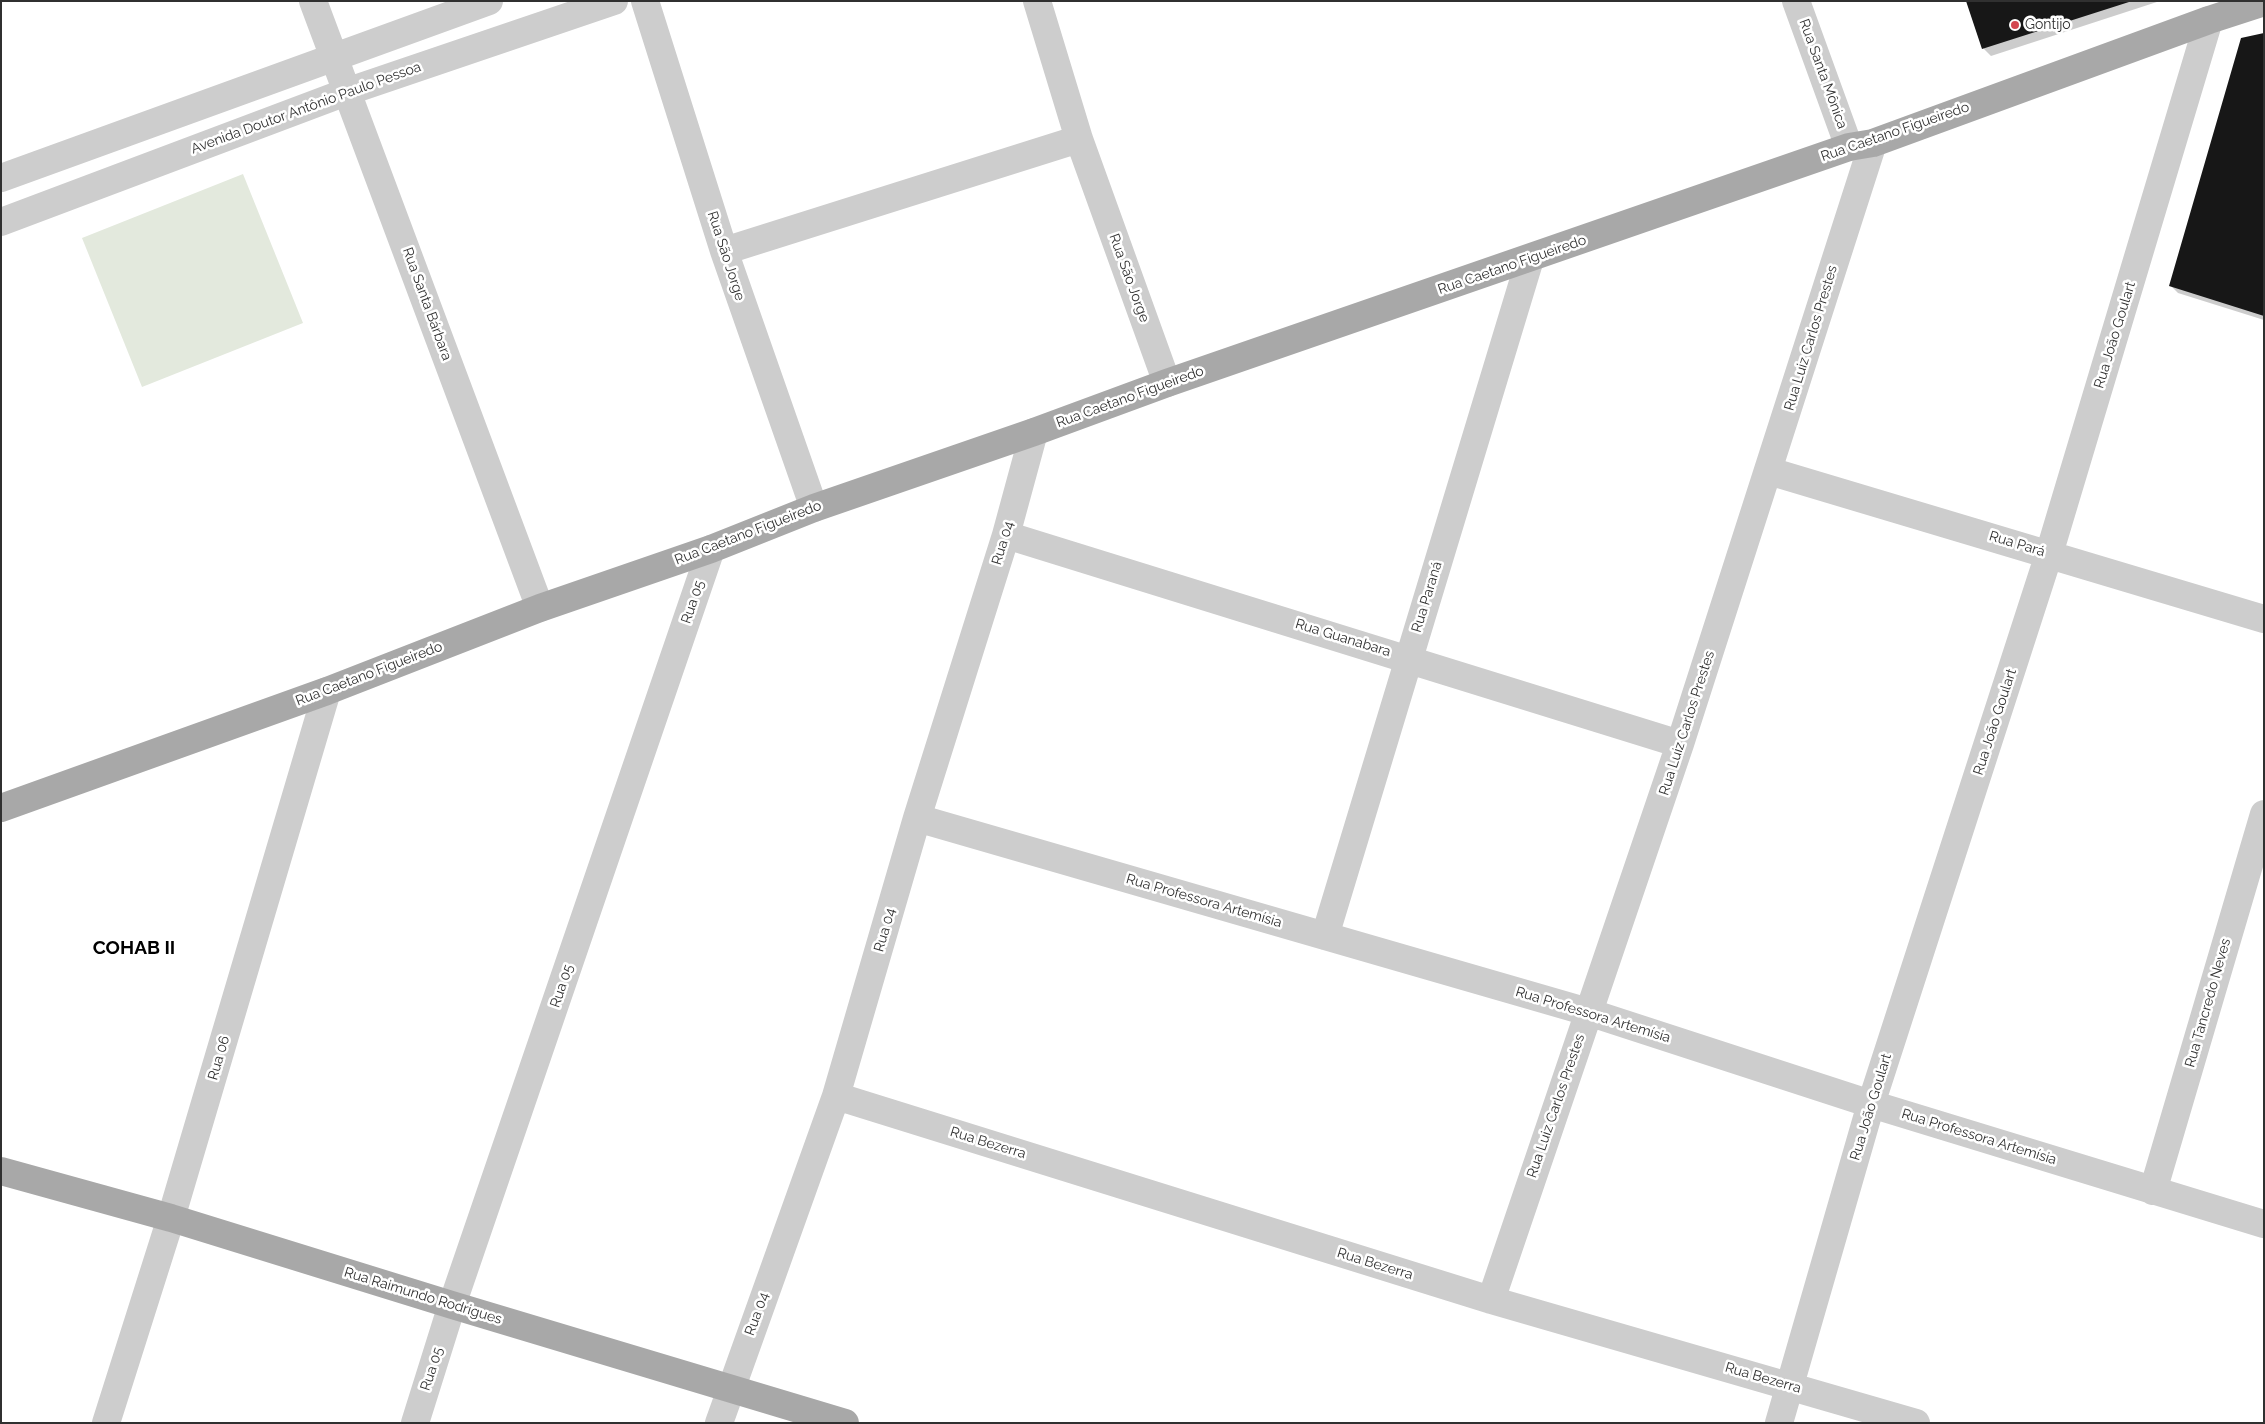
<!DOCTYPE html>
<html>
<head>
<meta charset="utf-8">
<style>
	body { margin:0 }
	#map { position:relative; width:2265px; height:1424px; overflow:hidden; background:#fff; font-family:Raleway,sans-serif }
	canvas { display:block }
	.frame { position:absolute; inset:0; border:2px solid #303030; pointer-events:none }
</style>
</head>
<body>
<div id="map">
<canvas width="2265" height="1424"></canvas>
<div class="frame"></div>
</div>
<script>
const c = document.querySelector('canvas').getContext('2d');
c.lineJoin = 'round';
function paint(path, color) { c.fillStyle = color; c.fill(path, 'evenodd'); }
const toPath = rows => new Path2D(rows.map(r => 'M' + r).join(''));
function trace(path, color, width, dash) { c.strokeStyle = color; c.lineWidth = width; c.lineCap = dash ? 'butt' : 'round'; c.setLineDash(dash || []); c.stroke(path); }
function write(font, color, halo, rows, align = 'center') {
  c.font = font + ' Raleway,sans-serif'; c.lineWidth = 5; c.setLineDash([]); c.textBaseline = 'middle'; c.strokeStyle = halo; c.fillStyle = color; for (const [text, x, y, turn = 0] of rows) {
    c.save(); c.translate(x, y); c.rotate((+turn || 0) * Math.PI / 180); c.textAlign = isNaN(turn) ? turn : align; if (halo) c.strokeText(text, 0, 0); c.fillText(text, 0, 0); c.restore();
  }
}
paint(toPath([
	[243,174,303,323,142,387,82,238]
]), '#e3e9dd');
paint(toPath([
	[1968,1,2160,1,1991,56,1984,49],
	[2264,34,2264,320,2178,293,2170,285]
]), '#0003');
paint(toPath([
	[1966,1,2129,1,2129,2,1982,49],
	[2264,33,2264,316,2169,286,2241,38]
]), '#171717');
trace(toPath([
	[313,1,540,608],
	[645,1,724,251,814,508],
	[1037,1,1079,139,1167,383],
	[1796,1,1849,147],
	[1,178,489,1],
	[1,222,349,91,614,1],
	[724,251,1079,139],
	[1769,471,2264,619],
	[1006,535,1680,744],
	[917,818,1588,1012,1871,1104,2264,1224],
	[1325,936,1530,259],
	[836,1096,1491,1300,1916,1423],
	[2153,1191,2264,814],
	[1491,1300,1680,744,1873,143],
	[106,1423,171,1218,327,691],
	[415,1423,452,1305,711,549],
	[719,1423,836,1096,917,818,1006,535,1034,432],
	[1779,1423,1871,1104,2049,554,2209,20]
]), '#cdcdcd', 28);
trace(toPath([
	[1,808,327,691,540,608,711,549,814,508,1034,432,1167,383,1849,147,1873,143,2209,20,2264,2],
	[1,1171,171,1218,452,1305,845,1423]
]), '#a8a8a8', 28);
for (const [x, y, r, color] of [
	[2015,25,5,"#d34750"]
]) { const dot = new Path2D(); dot.arc(x, y, r, 0, 2 * Math.PI); c.fillStyle = color; c.fill(dot); trace(dot, '#fff', 2); }
write('14px', '#303030', '#fff', [
	["Gontijo",2025,25]
], 'left');
write('14px', '#303030', '#fff', [
	["Rua Santa Mônica",1823,74,70],
	["Avenida Doutor Antônio Paulo Pessoa",306,108,-20],
	["Rua Caetano Figueiredo",1895,132,-19],
	["Rua São Jorge",726,256,72],
	["Rua Caetano Figueiredo",1512,265,-19],
	["Rua São Jorge",1129,278,70],
	["Rua Santa Bárbara",427,304,70],
	["Rua João Goulart",2115,335,-73],
	["Rua Luiz Carlos Prestes",1811,338,-73],
	["Rua Caetano Figueiredo",1130,397,-20],
	["Rua Caetano Figueiredo",748,533,-21],
	["Rua 04",1003,543,-73],
	["Rua Pará",2017,544,17],
	["Rua Paraná",1427,597,-73],
	["Rua 05",693,602,-71],
	["Rua Guanabara",1343,638,17],
	["Rua Caetano Figueiredo",369,674,-21],
	["Rua João Goulart",1995,722,-72],
	["Rua Luiz Carlos Prestes",1687,723,-72],
	["Rua Professora Artemísia",1204,901,16],
	["Rua 04",885,930,-74],
	["Rua 05",562,986,-71],
	["Rua Tancredo Neves",2208,1003,-74],
	["Rua Professora Artemísia",1593,1015,17],
	["Rua 06",219,1058,-74],
	["Rua Luiz Carlos Prestes",1556,1106,-71],
	["Rua João Goulart",1871,1107,-73],
	["Rua Professora Artemísia",1979,1137,17],
	["Rua Bezerra",988,1143,17],
	["Rua Bezerra",1375,1264,17],
	["Rua Raimundo Rodrigues",423,1296,17],
	["Rua 04",757,1314,-70],
	["Rua 05",432,1369,-72],
	["Rua Bezerra",1763,1378,16]
]);
write('bold 19px', '#000', '#fff', [
	["COHAB II",134,948]
]);
</script>
</body>
</html>
